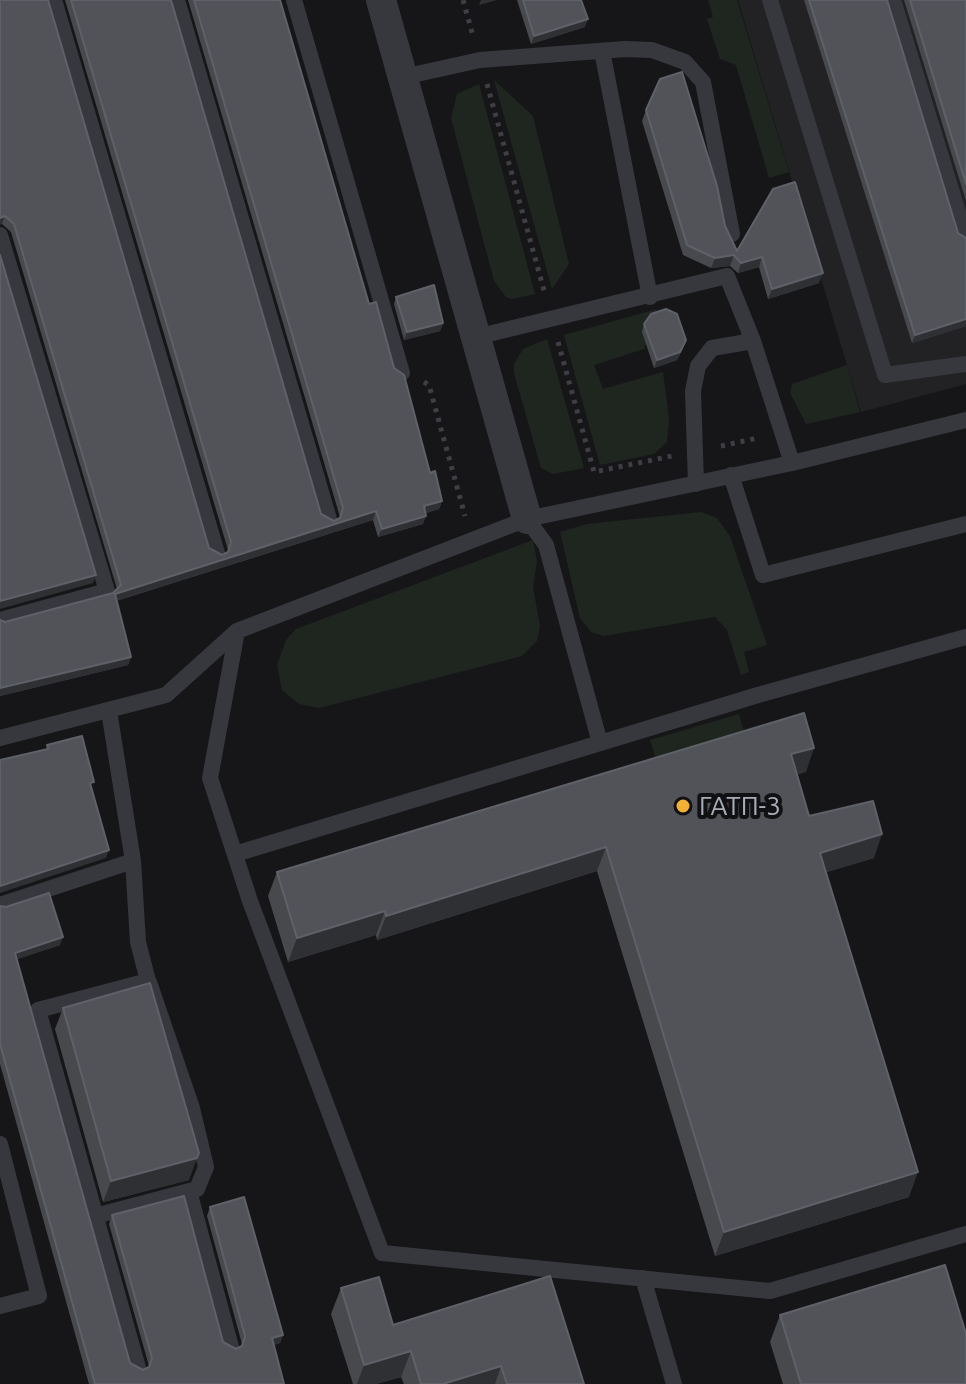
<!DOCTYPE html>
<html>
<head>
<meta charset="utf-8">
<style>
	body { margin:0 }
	canvas { display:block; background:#161618 }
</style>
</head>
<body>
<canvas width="966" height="1384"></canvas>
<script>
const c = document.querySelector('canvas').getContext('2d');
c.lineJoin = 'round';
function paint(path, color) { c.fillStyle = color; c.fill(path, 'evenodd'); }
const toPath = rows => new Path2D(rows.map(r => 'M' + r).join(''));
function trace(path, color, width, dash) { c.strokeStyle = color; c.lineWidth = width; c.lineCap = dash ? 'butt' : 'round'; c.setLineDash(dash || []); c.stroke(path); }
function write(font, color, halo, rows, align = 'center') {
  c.font = font + ' Ubuntu,sans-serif'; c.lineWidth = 8; c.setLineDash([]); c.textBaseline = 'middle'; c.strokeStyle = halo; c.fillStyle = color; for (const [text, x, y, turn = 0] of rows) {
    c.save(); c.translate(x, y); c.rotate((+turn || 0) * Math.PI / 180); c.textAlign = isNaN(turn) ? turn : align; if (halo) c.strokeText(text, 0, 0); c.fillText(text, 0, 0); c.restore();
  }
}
paint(toPath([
	[738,0,966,0,966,384,861,412]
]), '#222225');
paint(toPath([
	[708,0,737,0,789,172,769,178,736,65,720,59,707,19,713,17],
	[494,80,533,116,569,264,552,289],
	[479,84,535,294,512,299,506,297,494,281,451,118,457,94],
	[657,309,644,349,594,365,603,389,663,372,669,419,667,442,654,454,600,465,564,335],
	[547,339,584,468,553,474,541,468,514,373,514,364,523,349],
	[847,365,860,412,806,424,790,393,792,384],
	[701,512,717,518,730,536,767,645,744,652,749,672,741,675,727,630,715,617,604,636,591,632,580,618,560,532,587,524],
	[533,540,537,561,533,587,540,626,537,641,522,656,319,708,299,704,282,690,277,665,286,640,296,629],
	[739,714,744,733,656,759,650,740]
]), '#1e261f');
trace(toPath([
	[463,0,473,36],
	[487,84,545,294],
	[558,342,594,472,672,456],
	[424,382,429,385,465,516],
	[721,446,758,438]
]), '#3d3f44', 5, [4, 6]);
trace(toPath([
	[54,0,217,553],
	[177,0,329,519],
	[294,0,402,373],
	[770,0,885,375,966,364],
	[893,0,966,238],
	[602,51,650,297],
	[403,77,480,60,625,49,652,50,685,62,703,82,732,234],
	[0,235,107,591,0,620],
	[476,337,727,276,753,341,792,463],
	[966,420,792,463,527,519,237,631,210,778,250,901,382,1253,770,1291,966,1234],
	[731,475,763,575,966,524],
	[696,484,693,391,698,366,712,348,753,341],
	[527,519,546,545,600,743],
	[109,711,133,861,138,942,148,981,38,1010,138,1368],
	[0,738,166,695,237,631],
	[235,854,758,695,966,637],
	[0,905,133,861],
	[0,1144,39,1296,0,1306],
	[189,1191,231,1347],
	[95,1216,197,1189,206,1167,192,1108,149,982],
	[643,1278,674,1384]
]), '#37383d', 16);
trace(toPath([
	[381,0,527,519]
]), '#37383d', 30);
paint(toPath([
	[0,0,209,548,222,555,227,553,228,550,65,0,171,0,321,514,334,521,339,518,340,517,188,0,280,0,369,304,394,368,430,473,442,501,439,509,425,513,423,524,378,537,373,520,116,601,131,657,128,665,0,696,0,620,5,622,113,593,117,589,11,232,2,224],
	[517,0,581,0,585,27,531,44],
	[804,0,887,0,958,233,966,238,966,326,912,343],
	[904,0,966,0,966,201],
	[646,110,725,226,737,251,773,189,819,283,768,299,759,267,738,273,730,266,711,268,683,255,642,121],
	[396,297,443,323,440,331,404,340,394,304],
	[644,324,683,348,677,360,654,368,642,332],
	[806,772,797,774,809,816,874,858,826,872,909,1197,715,1256,597,871,377,940,376,935,288,962,268,896,277,872],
	[0,906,60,945,17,959,130,1363,143,1370,149,1366,109,1224,112,1215,223,1342,236,1349,241,1347,242,1344,207,1216,210,1207,283,1335,280,1343,273,1345,284,1384,89,1384,0,1064],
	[63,1008,189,1180,103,1202,55,1029],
	[341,1288,393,1325,584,1384,404,1384,401,1377,376,1384,353,1384,331,1314],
	[780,1315,966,1384,783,1384,770,1342]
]), '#47494d');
paint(toPath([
	[481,0,497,0,479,5],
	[588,19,585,27,531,44,534,36],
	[5,216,2,224,0,225,0,218],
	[734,255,730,266,711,268,715,258],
	[762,257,759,267,738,273,741,263],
	[823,273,819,283,768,299,772,289],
	[966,319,966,326,912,343,915,335],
	[443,323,440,331,404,340,407,332],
	[686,340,677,360,654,368,657,360],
	[442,501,439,509,421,515,424,506],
	[376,511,373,520,112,602,115,594],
	[426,516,423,524,378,537,382,529],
	[96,575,93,583,0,609,0,601],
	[131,657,128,665,0,696,0,688],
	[814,748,806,772,782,779,791,754],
	[882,834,874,858,811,877,820,853],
	[606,847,597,871,377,940,386,916],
	[109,850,106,858,0,893,0,886],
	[385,911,376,935,288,962,297,938],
	[63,937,60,945,12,961,15,953],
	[199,1153,189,1180,103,1202,111,1181],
	[918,1172,909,1197,715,1256,724,1232],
	[283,1335,280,1343,269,1346,272,1338],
	[411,1351,401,1377,376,1384,357,1384,364,1365],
	[501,1366,495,1384,443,1384]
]), '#2f3033');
const building = toPath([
	[0,0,48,0,209,548,222,555,228,552,231,542,71,0,171,0,321,514,334,521,340,518,343,508,194,0,280,0,369,304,376,302,394,368,404,375,430,473,435,471,442,501,424,506,426,516,382,529,376,511,115,594,131,657,0,688,0,620,5,622,113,593,121,585,14,224,5,216,0,218,0,0],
	[523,0,581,0,588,19,534,36,523,0],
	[809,0,887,0,958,233,966,238,966,319,915,335,809,0],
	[910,0,966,0,966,184,910,0],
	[682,72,717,186,725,226,737,251,773,189,795,182,823,273,772,289,762,257,741,263,734,255,715,258,687,245,646,110,660,79,682,72],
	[0,255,96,575,0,601,0,255],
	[434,285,443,323,407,332,396,297,434,285],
	[666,309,677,314,686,340,680,352,657,360,644,324,651,314,666,309],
	[804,713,814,748,791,754,809,816,873,801,882,834,820,853,918,1172,724,1232,606,847,386,916,385,911,297,938,277,872,804,713],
	[82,736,94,782,90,783,109,850,0,886,0,760,48,749,47,745,82,736],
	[49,893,63,937,15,953,130,1363,143,1370,149,1367,152,1358,112,1215,184,1196,223,1342,236,1349,242,1346,245,1336,210,1207,244,1197,283,1335,272,1338,284,1384,95,1384,0,1044,0,906,6,907,49,893],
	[150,983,199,1153,197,1158,111,1181,63,1008,150,983],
	[945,1265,966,1334,966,1384,801,1384,780,1315,945,1265],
	[550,1276,584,1384,507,1384,501,1366,443,1384,421,1384,411,1351,364,1365,341,1288,379,1277,393,1325,550,1276]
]);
paint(building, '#525359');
trace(building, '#5f6168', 2);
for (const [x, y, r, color] of [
	[683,806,8,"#f2b134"]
]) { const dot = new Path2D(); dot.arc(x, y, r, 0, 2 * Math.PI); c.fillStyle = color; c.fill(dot); trace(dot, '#111113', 3); }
write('26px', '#a8adb8', '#111113', [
	["ГАТП-3",699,806]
], 'left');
</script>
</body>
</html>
